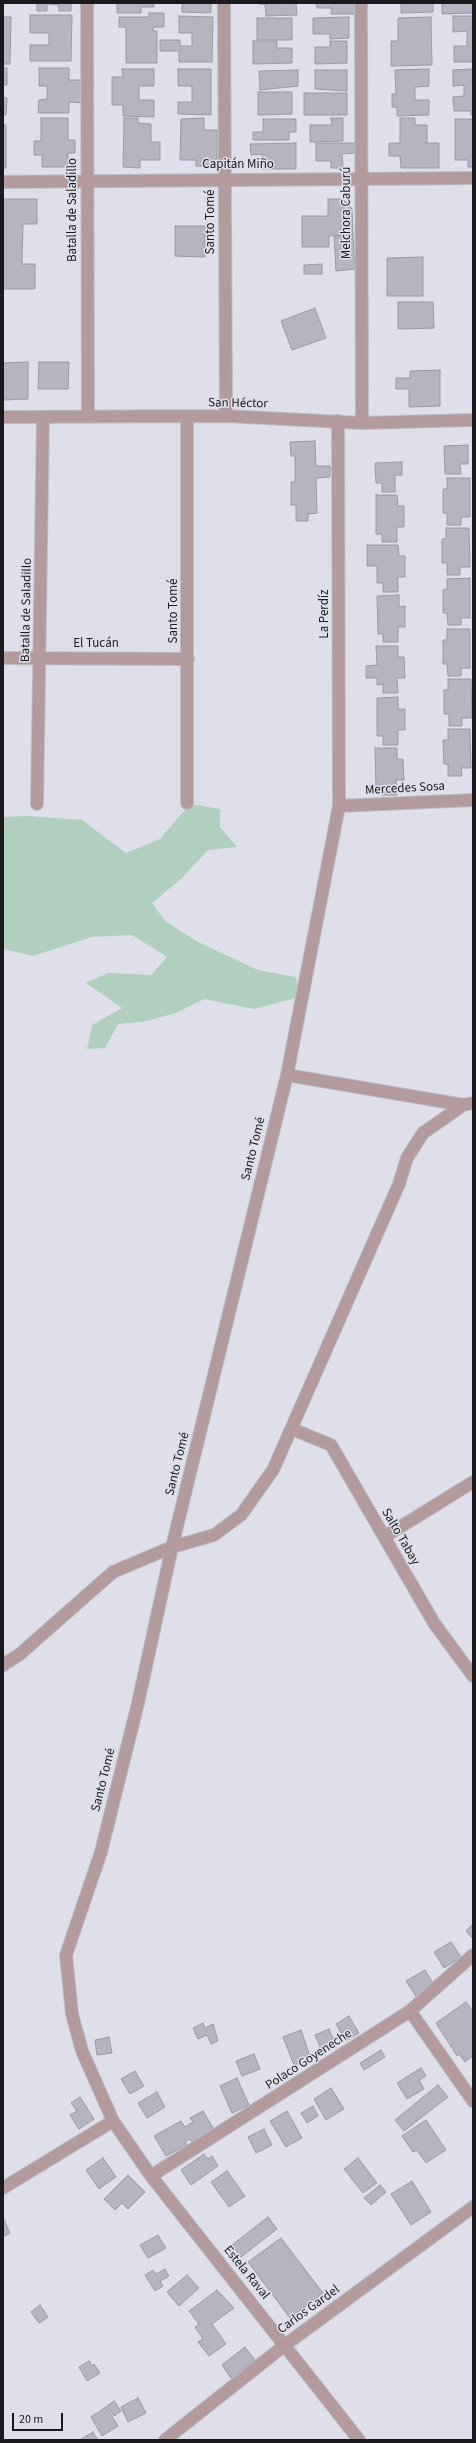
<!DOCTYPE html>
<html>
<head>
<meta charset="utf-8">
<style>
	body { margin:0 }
	#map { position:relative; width:476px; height:2443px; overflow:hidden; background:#dedfea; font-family:"Source Sans 3",sans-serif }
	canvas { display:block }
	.frame { position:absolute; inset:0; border:4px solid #1a1a1e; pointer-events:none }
	.scale { position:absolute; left:12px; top:2413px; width:51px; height:18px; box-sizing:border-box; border:2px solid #1a1a1e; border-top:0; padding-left:5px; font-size:12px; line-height:14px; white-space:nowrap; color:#1a1a1e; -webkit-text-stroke:3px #dedfea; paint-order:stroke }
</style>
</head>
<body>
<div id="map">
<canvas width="476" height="2443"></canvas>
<div class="frame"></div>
<div class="scale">20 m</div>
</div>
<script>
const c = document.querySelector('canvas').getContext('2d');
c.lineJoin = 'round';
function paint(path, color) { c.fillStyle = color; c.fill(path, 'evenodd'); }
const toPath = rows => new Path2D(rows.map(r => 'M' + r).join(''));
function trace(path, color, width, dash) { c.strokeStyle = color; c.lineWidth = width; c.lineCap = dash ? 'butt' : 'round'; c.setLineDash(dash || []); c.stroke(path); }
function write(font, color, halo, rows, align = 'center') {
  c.font = font + ' "Source Sans 3",sans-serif'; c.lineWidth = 3; c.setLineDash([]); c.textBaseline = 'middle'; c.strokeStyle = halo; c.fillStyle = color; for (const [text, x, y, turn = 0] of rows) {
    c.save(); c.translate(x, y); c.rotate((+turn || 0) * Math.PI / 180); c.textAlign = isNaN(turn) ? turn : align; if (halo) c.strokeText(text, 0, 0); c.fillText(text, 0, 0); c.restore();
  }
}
paint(toPath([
	[190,804,220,809,220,827,237,847,208,850,182,878,152,903,165,921,198,942,258,970,296,977,300,997,254,1009,204,999,176,1013,147,1021,118,1024,105,1048,87,1049,92,1025,122,1008,86,983,108,973,151,975,167,957,132,935,92,937,33,956,3,949,3,817,27,816,82,820,126,853,160,839]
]), '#b0cfbf');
const building = toPath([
	[37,3,71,3,71,11,59,11,59,5,47,4,47,11,37,11,37,3],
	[117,3,154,3,154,7,141,7,141,13,117,13,117,3],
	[182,3,211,3,211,13,182,12,182,3],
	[296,3,297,15,266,16,265,4,259,4,296,3],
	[316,3,358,3,358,14,331,14,332,8,317,8,316,3],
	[401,3,433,3,433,12,401,13,401,3],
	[442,3,473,3,473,13,442,14,442,3],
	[149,13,164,13,164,27,153,27,153,31,157,31,157,63,126,63,126,27,119,27,119,17,149,17,149,13],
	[30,15,72,15,71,61,30,61,30,45,49,45,49,33,30,33,30,15],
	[179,16,213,17,212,62,179,62,179,51,160,51,160,40,180,40,180,46,192,46,192,33,179,33,179,16],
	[453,16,473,16,473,62,454,62,454,46,467,46,467,31,453,32,453,16],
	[3,17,11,17,10,64,3,64,3,17],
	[349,17,349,38,330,39,330,34,313,34,313,18,349,17],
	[431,17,432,65,391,66,391,41,398,41,398,18,431,17],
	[257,18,292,18,292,40,257,40,257,18],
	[253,41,277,41,277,48,292,48,292,63,253,64,253,41],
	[330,41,347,41,347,63,315,64,315,47,330,47,330,41],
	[3,68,7,68,7,85,3,85,3,68],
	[39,68,69,68,69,80,85,80,85,103,69,102,69,113,38,113,39,100,47,99,47,86,39,86,39,68],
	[122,69,154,69,154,86,139,86,139,100,154,100,154,117,123,116,123,105,112,105,112,77,123,77,122,69],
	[178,69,211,69,211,115,178,114,178,102,192,102,192,86,178,86,178,69],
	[429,69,429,86,415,87,415,100,429,100,429,115,397,116,397,107,392,107,392,94,396,94,395,70,429,69],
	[473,69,473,115,471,115,471,111,454,111,453,97,464,96,464,85,453,86,453,70,473,69],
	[298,70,298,86,260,90,259,71,298,70],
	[315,70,347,70,347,91,315,89,315,70],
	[258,92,292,92,292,114,258,115,258,92],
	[304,93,347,93,347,115,304,115,304,93],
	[3,97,7,98,6,115,3,115,3,97],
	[41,118,68,118,68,140,75,140,75,153,68,153,68,167,42,167,42,155,34,155,34,141,41,141,41,118],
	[124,118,138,118,138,123,151,124,151,142,160,142,160,160,140,160,140,168,123,167,124,118],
	[204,118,204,130,217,130,217,166,196,166,196,160,180,160,181,119,204,118],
	[331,118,343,118,343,141,310,142,310,125,332,125,331,118],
	[400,118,415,118,415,125,427,125,427,143,439,143,439,168,401,168,400,156,389,156,389,143,400,143,400,118],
	[263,119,296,119,296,132,289,132,289,140,253,140,253,132,263,132,263,119],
	[455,119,473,119,473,167,468,167,468,160,455,160,455,119],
	[3,125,6,125,6,168,3,168,3,125],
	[296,143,296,169,262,169,262,154,251,155,250,144,296,143],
	[316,143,356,143,356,153,342,154,343,168,331,168,331,161,316,161,316,143],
	[3,199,37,199,37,224,23,224,22,264,35,264,35,289,3,289,3,199],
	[328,199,343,199,352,209,353,235,329,236,329,247,302,247,302,216,328,216,328,199],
	[175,226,205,226,205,257,175,256,175,226],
	[353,235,355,269,336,271,334,236,353,235],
	[423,257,423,296,387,296,387,258,423,257],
	[322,264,322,274,304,274,304,265,322,264],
	[398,302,433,302,434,328,398,329,398,302],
	[315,308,326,338,292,350,281,321,315,308],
	[28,362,28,399,3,400,3,363,28,362],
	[39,362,69,362,68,389,38,389,39,362],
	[440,370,440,406,409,407,409,389,396,389,396,378,410,378,410,371,440,370],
	[315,441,316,466,330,466,330,477,316,478,317,513,308,514,308,521,296,521,296,505,291,505,291,482,295,482,295,456,291,456,290,442,315,441],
	[468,445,468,464,460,464,461,474,445,474,444,446,468,445],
	[402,462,402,475,395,475,395,492,382,492,382,483,376,483,375,463,402,462],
	[447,478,470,478,470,517,461,517,461,525,447,525,447,513,443,513,443,489,447,489,447,478],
	[376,495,397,495,398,506,404,506,404,527,397,527,397,542,382,542,382,534,376,534,376,495],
	[446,528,469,528,470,567,460,567,460,575,447,575,447,563,442,563,442,539,446,539,446,528],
	[367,545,398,545,399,556,405,556,405,577,398,577,398,592,383,592,383,583,377,583,377,566,367,566,367,545],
	[470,578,470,618,461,618,461,625,448,625,447,613,443,613,443,590,447,589,447,579,470,578],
	[399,595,399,607,405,606,405,627,398,627,398,642,383,642,383,634,378,634,377,596,399,595],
	[447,629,470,629,470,668,461,668,461,676,448,676,447,664,443,664,443,640,447,640,447,629],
	[376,646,398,646,398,657,404,657,405,678,397,678,398,693,383,693,383,684,377,685,377,678,366,678,366,666,377,665,376,646],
	[448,679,471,679,472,718,462,718,462,726,449,726,449,714,444,714,444,690,448,690,448,679],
	[398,697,398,709,405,709,405,730,398,730,398,745,383,745,383,736,377,736,377,698,398,697],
	[448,729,470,729,471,768,461,768,462,776,448,776,448,764,444,764,443,740,448,740,448,729],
	[375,748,397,748,397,759,403,759,404,780,396,780,397,795,382,795,382,786,376,786,375,748],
	[473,1924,473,1939,466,1931,473,1924],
	[451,1942,461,1957,444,1968,434,1952,451,1942],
	[425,1970,435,1987,417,1998,406,1981,425,1970],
	[466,2002,473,2011,473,2056,465,2062,459,2054,457,2056,436,2023,466,2002],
	[349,2016,359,2033,346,2041,336,2024,349,2016],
	[203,2023,205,2028,213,2024,218,2041,211,2044,207,2035,198,2039,193,2028,203,2023],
	[329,2029,336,2046,322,2052,315,2035,329,2029],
	[301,2030,311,2059,294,2065,283,2037,301,2030],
	[109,2037,112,2053,97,2055,95,2040,109,2037],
	[381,2050,385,2057,364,2070,360,2063,381,2050],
	[254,2054,260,2069,242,2076,236,2061,254,2054],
	[421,2068,426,2076,419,2080,424,2089,407,2099,397,2083,421,2068],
	[135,2071,144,2086,130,2094,121,2079,135,2071],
	[237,2078,249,2105,232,2113,220,2086,237,2078],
	[438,2085,448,2097,404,2131,395,2120,438,2085],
	[331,2088,344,2109,326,2120,314,2099,331,2088],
	[157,2092,165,2107,147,2118,138,2103,157,2092],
	[80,2097,94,2119,79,2129,70,2115,77,2111,71,2103,80,2097],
	[313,2106,318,2116,307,2123,301,2113,313,2106],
	[203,2111,213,2128,193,2143,190,2139,185,2142,187,2145,166,2156,154,2136,181,2121,185,2127,193,2122,190,2118,203,2111],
	[287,2111,302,2138,286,2147,270,2121,287,2111],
	[426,2120,446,2150,426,2163,417,2150,413,2152,402,2136,426,2120],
	[264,2129,272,2145,256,2153,248,2137,264,2129],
	[204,2154,208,2159,212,2156,218,2166,191,2185,181,2170,204,2154],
	[103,2158,116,2177,99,2189,86,2170,103,2158],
	[358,2158,377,2183,363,2193,344,2169,358,2158],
	[227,2171,245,2196,229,2207,211,2182,227,2171],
	[128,2175,145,2192,128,2209,122,2203,115,2210,104,2199,128,2175],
	[412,2181,431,2212,411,2225,391,2194,412,2181],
	[380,2185,386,2192,371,2205,364,2198,380,2185],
	[268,2217,277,2229,241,2257,232,2245,268,2217],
	[4,2220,10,2233,3,2237,3,2221,4,2220],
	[158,2235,166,2248,148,2258,140,2245,158,2235],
	[281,2238,323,2293,290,2318,248,2262,281,2238],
	[165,2269,169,2276,160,2281,163,2286,155,2291,145,2275,153,2270,156,2274,165,2269],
	[187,2275,199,2288,179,2306,167,2292,187,2275],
	[217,2290,234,2308,212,2324,226,2344,209,2356,198,2342,203,2339,195,2327,199,2324,189,2311,217,2290],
	[40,2305,48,2317,39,2323,31,2312,40,2305],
	[245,2347,255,2360,231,2378,222,2365,245,2347],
	[89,2361,92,2366,94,2364,100,2373,87,2381,79,2367,89,2361],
	[138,2398,146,2413,128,2422,121,2407,138,2398],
	[114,2401,121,2411,114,2416,107,2406,114,2401],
	[106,2407,118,2426,102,2436,91,2417,106,2407],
	[93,2432,98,2440,80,2440,93,2432]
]);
paint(building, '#b4b5c0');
trace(building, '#9a9aa5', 1);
const minor = toPath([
	[87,3,88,417],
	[224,3,226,416],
	[361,3,362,423],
	[3,182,473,178],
	[3,417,226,416,362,423,473,420],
	[187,418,187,803],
	[338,421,339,806,287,1075,172,1547,138,1703,101,1852,66,1955,72,2014,82,2051,113,2121,151,2176,359,2440],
	[3,658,188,659],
	[37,804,43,417],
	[339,806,473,800],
	[287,1075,463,1105],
	[292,1429,331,1445,434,1623,473,1676],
	[384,1537,473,1482],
	[3,1665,20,1654,113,1572,172,1547,214,1535,241,1515,273,1470,399,1184,407,1158,423,1133,463,1105,473,1103],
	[410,2011,473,2101],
	[151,2176,410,2011,473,1955],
	[3,2188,113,2121],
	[165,2440,285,2345,473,2207]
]);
trace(minor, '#bbbcc5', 14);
trace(minor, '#b29a9d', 12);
write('13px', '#1a1a1e', '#dedfea', [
	["Capitán Miño",238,165],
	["Batalla de Saladillo",73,210,-90],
	["Melchora Caburú",347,213,-90],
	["Santo Tomé",211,222,-90],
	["San Héctor",238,404,1],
	["Batalla de Saladillo",27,610,-89],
	["Santo Tomé",174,611,-90],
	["La Perdíz",325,614,-90],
	["El Tucán",96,644],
	["Mercedes Sosa",405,789,-3],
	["Santo Tomé",254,1149,-76],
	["Santo Tomé",178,1464,-76],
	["Salto Tabay",400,1537,60],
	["Santo Tomé",104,1780,-76],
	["Polaco Goyeneche",309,2060,-33],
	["Estela Raval",246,2273,51],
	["Carlos Gardel",309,2310,-36]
]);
</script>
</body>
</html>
